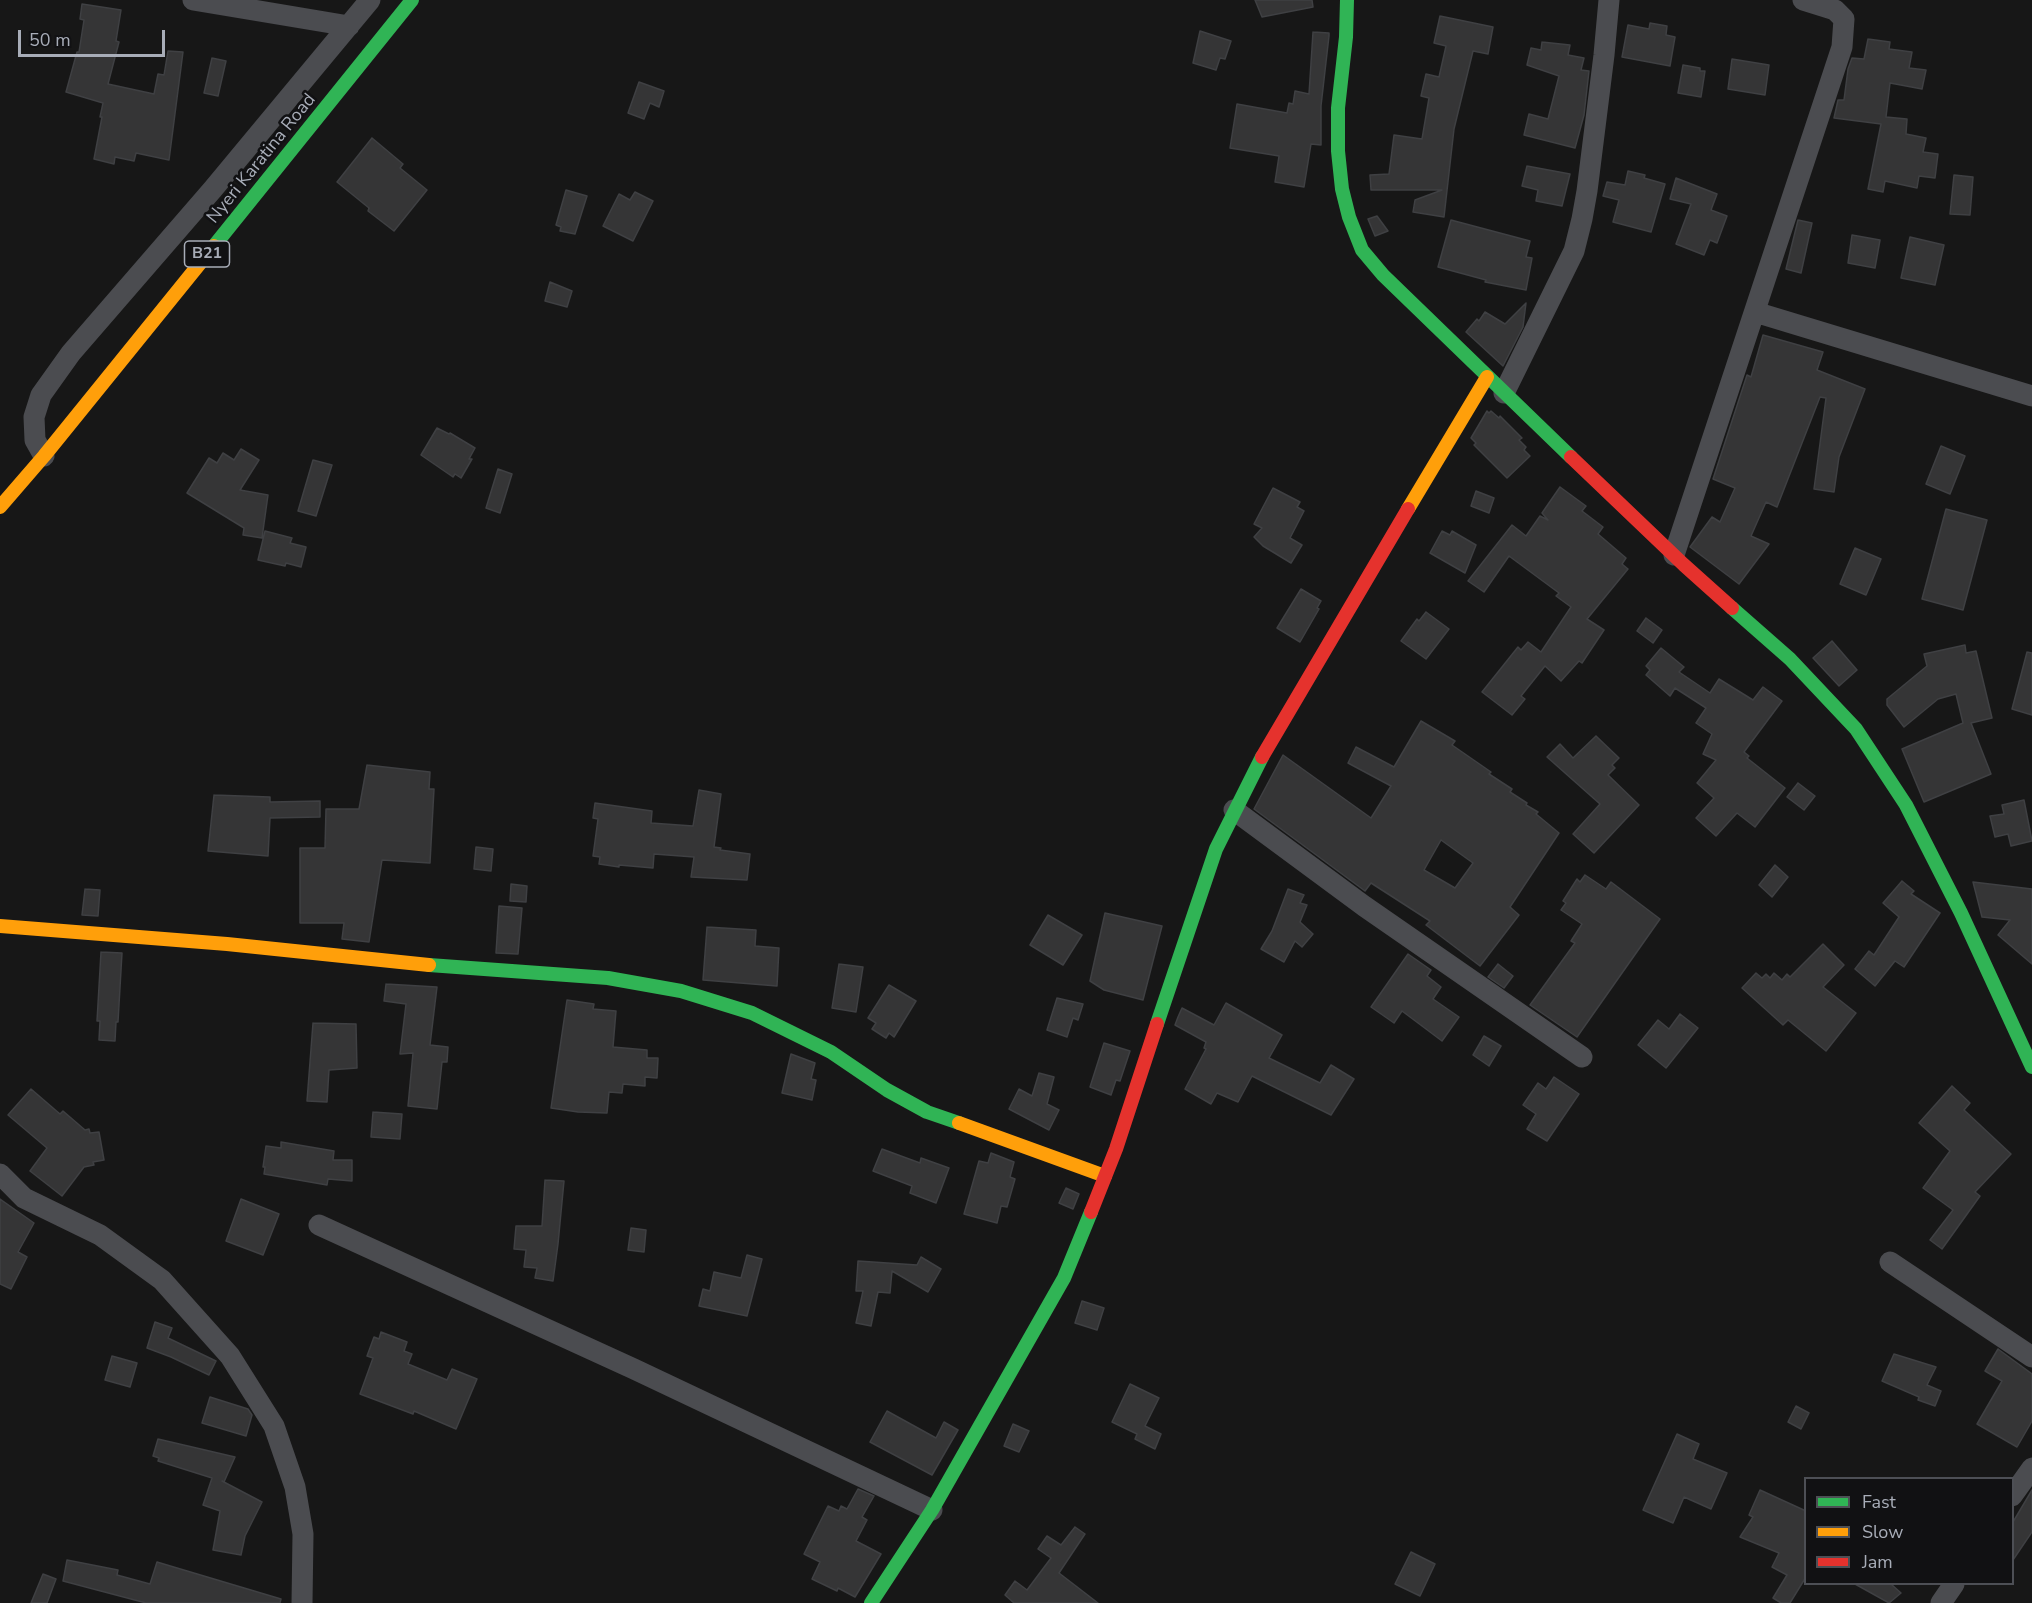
<!DOCTYPE html>
<html>
<head>
<meta charset="utf-8">
<style>
	body { margin:0 }
	#map { position:relative; width:2032px; height:1603px; overflow:hidden; background:#171717; font-family:"Nunito Sans",sans-serif }
	canvas { display:block }
	.legend { position:absolute; left:1804px; top:1477px; width:210px; height:108px; box-sizing:border-box; background:#111113; border:2px solid #4d4f55; margin:0; padding:8px 10px; list-style:none; font-size:18px; color:#a8adb8 }
	.legend li { display:flex; align-items:center; gap:12px; height:30px }
	.legend b { width:30px; border:2px solid #4d4f55 }
	.scale { position:absolute; left:18px; top:30px; width:147px; height:27px; box-sizing:border-box; border:3px solid #a8adb8; border-top:0; padding-left:8px; font-size:18px; line-height:21px; white-space:nowrap; color:#a8adb8; -webkit-text-stroke:4px #111113; paint-order:stroke }
</style>
</head>
<body>
<div id="map">
<canvas width="2032" height="1603"></canvas>
<ul class="legend">
<li><b style="height:8px;background:#30b455"></b>Fast</li>
<li><b style="height:8px;background:#ff9f0a"></b>Slow</li>
<li><b style="height:8px;background:#e5322d"></b>Jam</li>
</ul>
<div class="scale">50 m</div>
</div>
<script>
const c = document.querySelector('canvas').getContext('2d');
c.lineJoin = 'round';
function paint(path, color) { c.fillStyle = color; c.fill(path, 'evenodd'); }
const toPath = rows => new Path2D(rows.map(r => 'M' + r).join(''));
function trace(path, color, width, dash) { c.strokeStyle = color; c.lineWidth = width; c.lineCap = dash ? 'butt' : 'round'; c.setLineDash(dash || []); c.stroke(path); }
function write(font, color, halo, rows, align = 'center') {
  c.font = font + ' "Nunito Sans",sans-serif'; c.lineWidth = 5; c.setLineDash([]); c.textBaseline = 'middle'; c.strokeStyle = halo; c.fillStyle = color; for (const [text, x, y, turn = 0] of rows) {
    c.save(); c.translate(x, y); c.rotate((+turn || 0) * Math.PI / 180); c.textAlign = isNaN(turn) ? turn : align; if (halo) c.strokeText(text, 0, 0); c.fillText(text, 0, 0); c.restore();
  }
}
const building = toPath([
	[1255,0,1312,0,1313,7,1262,17,1255,0],
	[82,4,121,10,116,41,119,42,108,84,154,94,158,74,164,75,168,51,183,52,169,160,136,153,134,161,115,157,114,164,94,159,102,117,100,117,103,103,66,92,77,52,79,52,84,20,80,19,82,4],
	[1440,16,1493,27,1488,54,1473,51,1454,129,1444,217,1413,212,1415,200,1442,190,1371,190,1370,175,1389,174,1394,135,1422,139,1429,98,1421,96,1426,74,1439,77,1446,46,1434,43,1440,16],
	[1650,23,1667,26,1666,35,1675,37,1670,66,1622,57,1628,25,1649,29,1650,23],
	[1200,31,1231,41,1225,59,1220,58,1216,70,1193,63,1200,31],
	[1313,32,1329,33,1329,36,1321,106,1321,145,1311,144,1304,187,1275,182,1279,156,1230,148,1237,104,1287,113,1289,103,1293,104,1295,91,1309,94,1313,32],
	[1868,39,1890,42,1889,49,1912,52,1909,68,1926,70,1922,89,1890,83,1886,117,1907,119,1906,134,1926,138,1923,152,1938,154,1935,178,1919,176,1917,188,1885,181,1883,192,1868,189,1881,124,1834,118,1838,100,1844,100,1848,69,1852,58,1864,59,1868,39],
	[1542,42,1570,45,1568,55,1584,58,1581,70,1589,71,1584,115,1575,148,1524,135,1529,114,1548,119,1559,76,1527,65,1531,48,1541,50,1542,42],
	[212,58,226,61,218,96,204,93,212,58],
	[1732,59,1769,65,1765,95,1728,89,1732,59],
	[1683,65,1700,68,1700,71,1705,71,1701,97,1678,93,1683,65],
	[639,82,664,91,659,107,650,103,644,119,628,113,639,82],
	[372,138,403,164,400,168,427,190,394,231,368,211,369,208,337,182,372,138],
	[1527,166,1570,174,1562,206,1536,201,1538,190,1522,186,1527,166],
	[1628,171,1645,175,1644,178,1665,184,1651,232,1613,222,1619,200,1603,196,1607,182,1625,185,1628,171],
	[1954,175,1973,177,1970,215,1950,214,1954,175],
	[1676,178,1717,194,1711,210,1727,216,1717,243,1710,240,1704,255,1676,244,1691,204,1670,199,1676,178],
	[566,190,587,196,575,234,560,231,561,227,556,225,566,190],
	[635,192,653,201,633,241,603,226,619,194,630,200,635,192],
	[1377,216,1388,231,1375,236,1368,219,1377,216],
	[1451,220,1530,241,1526,257,1532,258,1526,290,1485,282,1486,280,1438,267,1451,220],
	[1798,220,1812,223,1801,273,1786,269,1798,220],
	[1852,235,1880,240,1875,268,1848,263,1852,235],
	[1910,237,1944,245,1935,285,1901,278,1910,237],
	[550,282,572,291,567,307,545,301,550,282],
	[1526,303,1523,327,1503,366,1466,332,1477,319,1479,321,1485,312,1505,324,1526,303],
	[1763,335,1823,352,1817,370,1865,389,1839,457,1834,492,1814,489,1826,398,1820,397,1777,507,1766,502,1751,536,1769,544,1739,584,1690,547,1712,517,1720,522,1735,488,1713,479,1747,375,1751,377,1763,335],
	[1487,411,1489,413,1491,411,1499,418,1500,416,1522,438,1519,440,1526,447,1524,450,1530,456,1507,478,1474,445,1476,443,1471,438,1487,411],
	[437,428,449,434,450,433,475,448,469,459,472,459,461,478,455,474,453,477,421,455,437,428],
	[1941,446,1965,456,1950,494,1926,484,1941,446],
	[241,449,259,460,240,490,268,495,262,538,243,535,244,528,187,493,209,458,217,463,223,453,234,460,241,449],
	[313,460,332,465,316,516,298,511,313,460],
	[498,469,512,474,500,513,486,508,498,469],
	[1560,487,1586,506,1582,511,1603,527,1598,534,1626,558,1622,564,1628,569,1587,619,1604,630,1582,663,1579,661,1561,681,1545,666,1521,696,1525,699,1512,715,1482,692,1518,647,1521,650,1528,642,1541,652,1571,607,1556,596,1559,593,1509,556,1484,592,1468,581,1512,525,1526,536,1540,516,1548,520,1542,513,1560,487],
	[1273,488,1300,502,1297,507,1304,511,1290,538,1302,545,1291,563,1263,546,1254,537,1262,528,1254,524,1273,488],
	[1476,491,1494,498,1489,513,1471,506,1476,491],
	[1946,509,1987,520,1963,610,1922,599,1946,509],
	[265,531,292,538,290,543,306,547,301,567,286,563,285,566,258,560,265,531],
	[1442,531,1450,535,1452,531,1476,545,1465,573,1430,553,1442,531],
	[1855,548,1881,559,1866,595,1840,584,1855,548],
	[1301,589,1321,601,1317,608,1319,609,1300,642,1277,628,1301,589],
	[1426,612,1449,629,1426,659,1401,641,1417,619,1419,621,1426,612],
	[1646,618,1662,630,1653,643,1637,631,1646,618],
	[1832,641,1857,670,1839,686,1813,658,1832,641],
	[1965,645,1966,653,1976,651,1992,718,1971,723,1991,774,1924,802,1902,749,1963,723,1956,694,1938,699,1904,727,1887,705,1887,699,1927,666,1924,654,1965,645],
	[1661,648,1684,667,1679,672,1710,693,1719,679,1753,700,1763,687,1782,701,1744,752,1749,756,1747,758,1785,788,1755,827,1737,813,1716,836,1696,818,1714,798,1697,783,1716,760,1703,754,1712,734,1696,723,1706,708,1675,688,1670,696,1646,675,1650,670,1646,666,1661,648],
	[2027,652,2032,653,2032,715,2012,709,2027,652],
	[1421,721,1455,741,1452,745,1491,772,1489,774,1512,789,1510,792,1527,803,1526,805,1538,812,1536,814,1559,833,1510,907,1519,915,1480,966,1426,925,1430,921,1371,883,1365,891,1254,809,1283,755,1371,818,1391,786,1348,763,1356,747,1394,767,1421,721],
	[1441,840,1473,863,1455,888,1424,870,1441,840],
	[1596,736,1619,758,1612,765,1615,768,1608,775,1639,805,1594,853,1573,834,1600,804,1547,757,1560,744,1573,758,1596,736],
	[367,765,430,772,429,789,434,789,430,863,382,860,369,942,342,939,344,923,300,923,300,848,325,848,326,809,359,809,367,765],
	[1798,783,1815,796,1804,810,1787,797,1798,783],
	[699,790,721,794,714,847,721,848,720,850,750,854,747,880,691,877,694,857,654,854,653,868,619,865,619,867,599,864,600,857,593,856,598,819,593,818,595,803,652,811,651,823,693,826,699,790],
	[214,795,270,797,270,802,320,801,320,817,270,818,268,856,208,851,214,795],
	[2024,800,2032,841,2011,846,2008,834,1995,837,1990,816,2004,814,2002,805,2024,800],
	[476,847,493,849,491,871,474,869,476,847],
	[1775,865,1788,877,1772,897,1759,885,1775,865],
	[1585,875,1606,889,1611,882,1660,919,1577,1037,1530,1005,1575,943,1571,941,1582,924,1561,910,1566,903,1563,901,1577,879,1580,882,1585,875],
	[1902,881,1914,891,1911,894,1940,913,1904,967,1895,961,1875,986,1855,969,1869,951,1874,955,1899,917,1883,903,1902,881],
	[1973,882,2032,889,2032,964,1998,935,2010,920,1982,917,1973,882],
	[511,884,527,886,526,902,510,901,511,884],
	[85,889,100,890,98,916,82,915,85,889],
	[1288,889,1304,895,1300,903,1307,905,1300,922,1313,934,1302,947,1295,941,1284,962,1261,949,1272,931,1288,889],
	[499,906,522,908,518,954,496,953,499,906],
	[1105,913,1162,926,1143,1000,1104,990,1090,981,1105,913],
	[1048,915,1082,935,1063,965,1030,945,1048,915],
	[707,927,756,930,755,946,779,948,777,986,703,980,707,927],
	[1823,944,1844,965,1823,987,1856,1013,1826,1051,1788,1020,1783,1025,1742,988,1756,973,1762,978,1766,974,1770,978,1774,973,1782,980,1787,974,1790,977,1823,944],
	[101,952,122,953,118,1022,116,1022,115,1041,99,1040,100,1021,97,1021,101,952],
	[1408,954,1431,970,1427,976,1441,987,1433,999,1459,1017,1442,1041,1402,1011,1394,1023,1371,1007,1408,954],
	[839,964,863,967,856,1012,832,1008,839,964],
	[1498,964,1513,976,1504,988,1488,977,1498,964],
	[386,984,437,987,430,1045,448,1047,447,1062,442,1062,437,1109,408,1106,413,1053,400,1054,406,1004,384,1001,386,984],
	[889,985,916,1001,894,1037,889,1033,886,1038,872,1029,876,1023,868,1018,889,985],
	[1057,998,1083,1004,1078,1020,1073,1018,1067,1037,1047,1030,1057,998],
	[567,1000,594,1004,593,1009,616,1011,613,1047,647,1050,647,1058,658,1058,657,1078,645,1077,645,1086,623,1084,622,1093,609,1092,607,1113,578,1112,551,1108,567,1000],
	[1226,1003,1282,1035,1269,1058,1320,1083,1331,1065,1354,1079,1331,1115,1252,1076,1238,1102,1217,1093,1211,1104,1185,1089,1206,1049,1204,1048,1206,1042,1175,1025,1178,1017,1182,1008,1214,1025,1226,1003],
	[1680,1014,1698,1028,1666,1068,1638,1045,1658,1020,1669,1029,1680,1014],
	[313,1023,356,1024,357,1068,329,1070,327,1102,307,1101,313,1023],
	[1484,1036,1501,1046,1489,1066,1473,1055,1484,1036],
	[1104,1043,1130,1051,1120,1081,1116,1080,1111,1095,1090,1087,1104,1043],
	[791,1054,815,1063,811,1079,816,1080,812,1100,782,1093,791,1054],
	[1039,1073,1054,1077,1047,1104,1059,1110,1049,1130,1009,1109,1019,1089,1032,1096,1039,1073],
	[1554,1077,1579,1094,1547,1141,1527,1129,1536,1114,1523,1105,1538,1083,1546,1089,1554,1077],
	[1952,1086,1970,1103,1964,1110,2011,1154,1975,1192,1980,1196,1942,1249,1930,1240,1953,1210,1923,1188,1950,1151,1919,1123,1952,1086],
	[31,1089,60,1114,63,1111,85,1130,89,1129,90,1133,99,1132,104,1160,93,1162,94,1165,84,1167,62,1196,30,1171,47,1148,8,1115,31,1089],
	[373,1112,402,1114,400,1139,371,1137,373,1112],
	[281,1142,334,1151,333,1160,352,1160,352,1181,328,1179,327,1185,264,1174,265,1167,263,1167,266,1146,281,1148,281,1142],
	[882,1149,920,1163,921,1158,949,1168,936,1203,910,1193,912,1186,873,1171,882,1149],
	[991,1153,1014,1162,1010,1177,1015,1179,1007,1207,1001,1206,997,1223,964,1214,979,1161,988,1163,991,1153],
	[545,1180,564,1181,558,1244,553,1281,535,1278,537,1268,524,1267,526,1250,514,1249,516,1226,542,1226,545,1180],
	[1066,1188,1079,1194,1073,1209,1059,1203,1066,1188],
	[0,1199,34,1223,18,1252,27,1257,11,1289,0,1284,0,1199],
	[241,1199,279,1214,263,1255,226,1241,241,1199],
	[631,1228,646,1230,644,1252,628,1250,631,1228],
	[747,1255,762,1259,747,1316,699,1306,703,1289,710,1291,714,1272,741,1278,747,1255],
	[921,1257,941,1269,928,1292,892,1271,890,1293,878,1292,871,1326,856,1323,863,1291,856,1291,858,1261,917,1265,921,1257],
	[1082,1301,1104,1308,1097,1330,1075,1323,1082,1301],
	[155,1322,172,1328,168,1338,216,1361,209,1375,171,1357,147,1348,155,1322],
	[381,1332,407,1342,404,1351,412,1354,408,1364,447,1380,452,1369,477,1379,456,1429,414,1411,413,1414,360,1394,373,1358,367,1356,374,1337,379,1339,381,1332],
	[1998,1349,2032,1374,2032,1421,2017,1447,1977,1424,2002,1381,1985,1371,1998,1349],
	[1894,1354,1936,1367,1927,1385,1941,1391,1935,1406,1918,1400,1919,1397,1882,1381,1894,1354],
	[112,1356,137,1363,130,1387,105,1380,112,1356],
	[1130,1384,1159,1398,1145,1426,1161,1434,1155,1449,1135,1439,1137,1434,1112,1422,1130,1384],
	[210,1397,248,1409,252,1415,246,1436,202,1423,210,1397],
	[1796,1406,1809,1413,1801,1429,1788,1422,1796,1406],
	[887,1411,936,1438,944,1422,958,1430,932,1475,870,1442,887,1411],
	[1013,1424,1029,1431,1019,1452,1004,1446,1013,1424],
	[1677,1434,1699,1444,1693,1459,1727,1473,1711,1509,1684,1497,1673,1523,1643,1510,1677,1434],
	[158,1439,235,1457,224,1482,222,1481,262,1502,245,1536,241,1555,213,1550,220,1511,203,1505,212,1478,158,1461,159,1458,153,1456,158,1439],
	[858,1489,874,1496,862,1517,867,1520,856,1541,881,1554,855,1597,838,1588,837,1591,812,1579,820,1562,804,1554,828,1506,839,1511,841,1506,847,1509,858,1489],
	[1760,1490,1806,1511,1806,1577,1790,1603,1781,1603,1773,1598,1787,1575,1772,1567,1779,1553,1740,1537,1753,1517,1749,1515,1760,1490],
	[2032,1490,2032,1532,2013,1560,2013,1522,2032,1490],
	[1075,1527,1085,1534,1059,1573,1098,1603,1014,1603,1005,1595,1015,1581,1027,1590,1051,1558,1038,1549,1047,1536,1061,1545,1075,1527],
	[1411,1552,1435,1564,1420,1596,1395,1584,1411,1552],
	[67,1560,118,1570,117,1575,150,1584,157,1562,281,1599,280,1603,146,1603,63,1581,67,1560],
	[43,1574,56,1579,47,1603,31,1603,43,1574],
	[1855,1584,1891,1584,1901,1593,1889,1603,1855,1584]
]);
paint(building, '#353536');
trace(building, '#3f4043', 1.5);
trace(toPath([
	[193,0,349,26],
	[1755,312,2032,396],
	[1504,393,1574,251,1582,219,1587,191,1604,55,1609,0],
	[44,456,35,440,34,417,41,395,71,353,213,189,370,0],
	[1674,555,1842,47,1844,19,1835,10,1803,0],
	[1234,810,1364,906,1582,1057],
	[0,1174,24,1198,100,1235,162,1280,230,1356,274,1426,295,1487,303,1534,302,1603],
	[319,1225,634,1369,932,1510],
	[1890,1262,2032,1357],
	[2012,1496,2032,1468],
	[1941,1603,1954,1584]
]), '#4b4c50', 21);
trace(toPath([
	[1347,0,1346,37,1338,108,1338,151,1342,189,1349,217,1362,250,1383,275,1571,457],
	[214,246,412,0],
	[1732,608,1790,659,1856,729,1906,805,1961,913,2032,1067],
	[429,965,608,978,681,991,752,1013,831,1052,887,1090,927,1112,959,1123],
	[1157,1024,1216,849,1262,757],
	[871,1603,932,1510,1064,1278,1091,1212]
]), '#30b455', 14);
trace(toPath([
	[0,507,44,456,214,246],
	[1408,509,1487,377],
	[0,926,227,944,429,965],
	[959,1123,1105,1176]
]), '#ff9f0a', 14);
trace(toPath([
	[1571,457,1684,565,1732,608],
	[1262,757,1408,509],
	[1091,1212,1116,1149,1157,1024]
]), '#e5322d', 14);
for (const [x, y, w] of [
	[207,254,45]
]) { const box = new Path2D(); box.roundRect(x - w / 2, y - 13, w, 26, 4.5); c.fillStyle = '#111113'; c.fill(box); trace(box, '#a8adb8', 1.5); }
write('bold 16px', '#a8adb8', null, [
	["B21",207,254]
]);
write('18px', '#a8adb8', '#111113', [
	["Nyeri Karatina Road",262,159,-51]
]);
</script>
</body>
</html>
